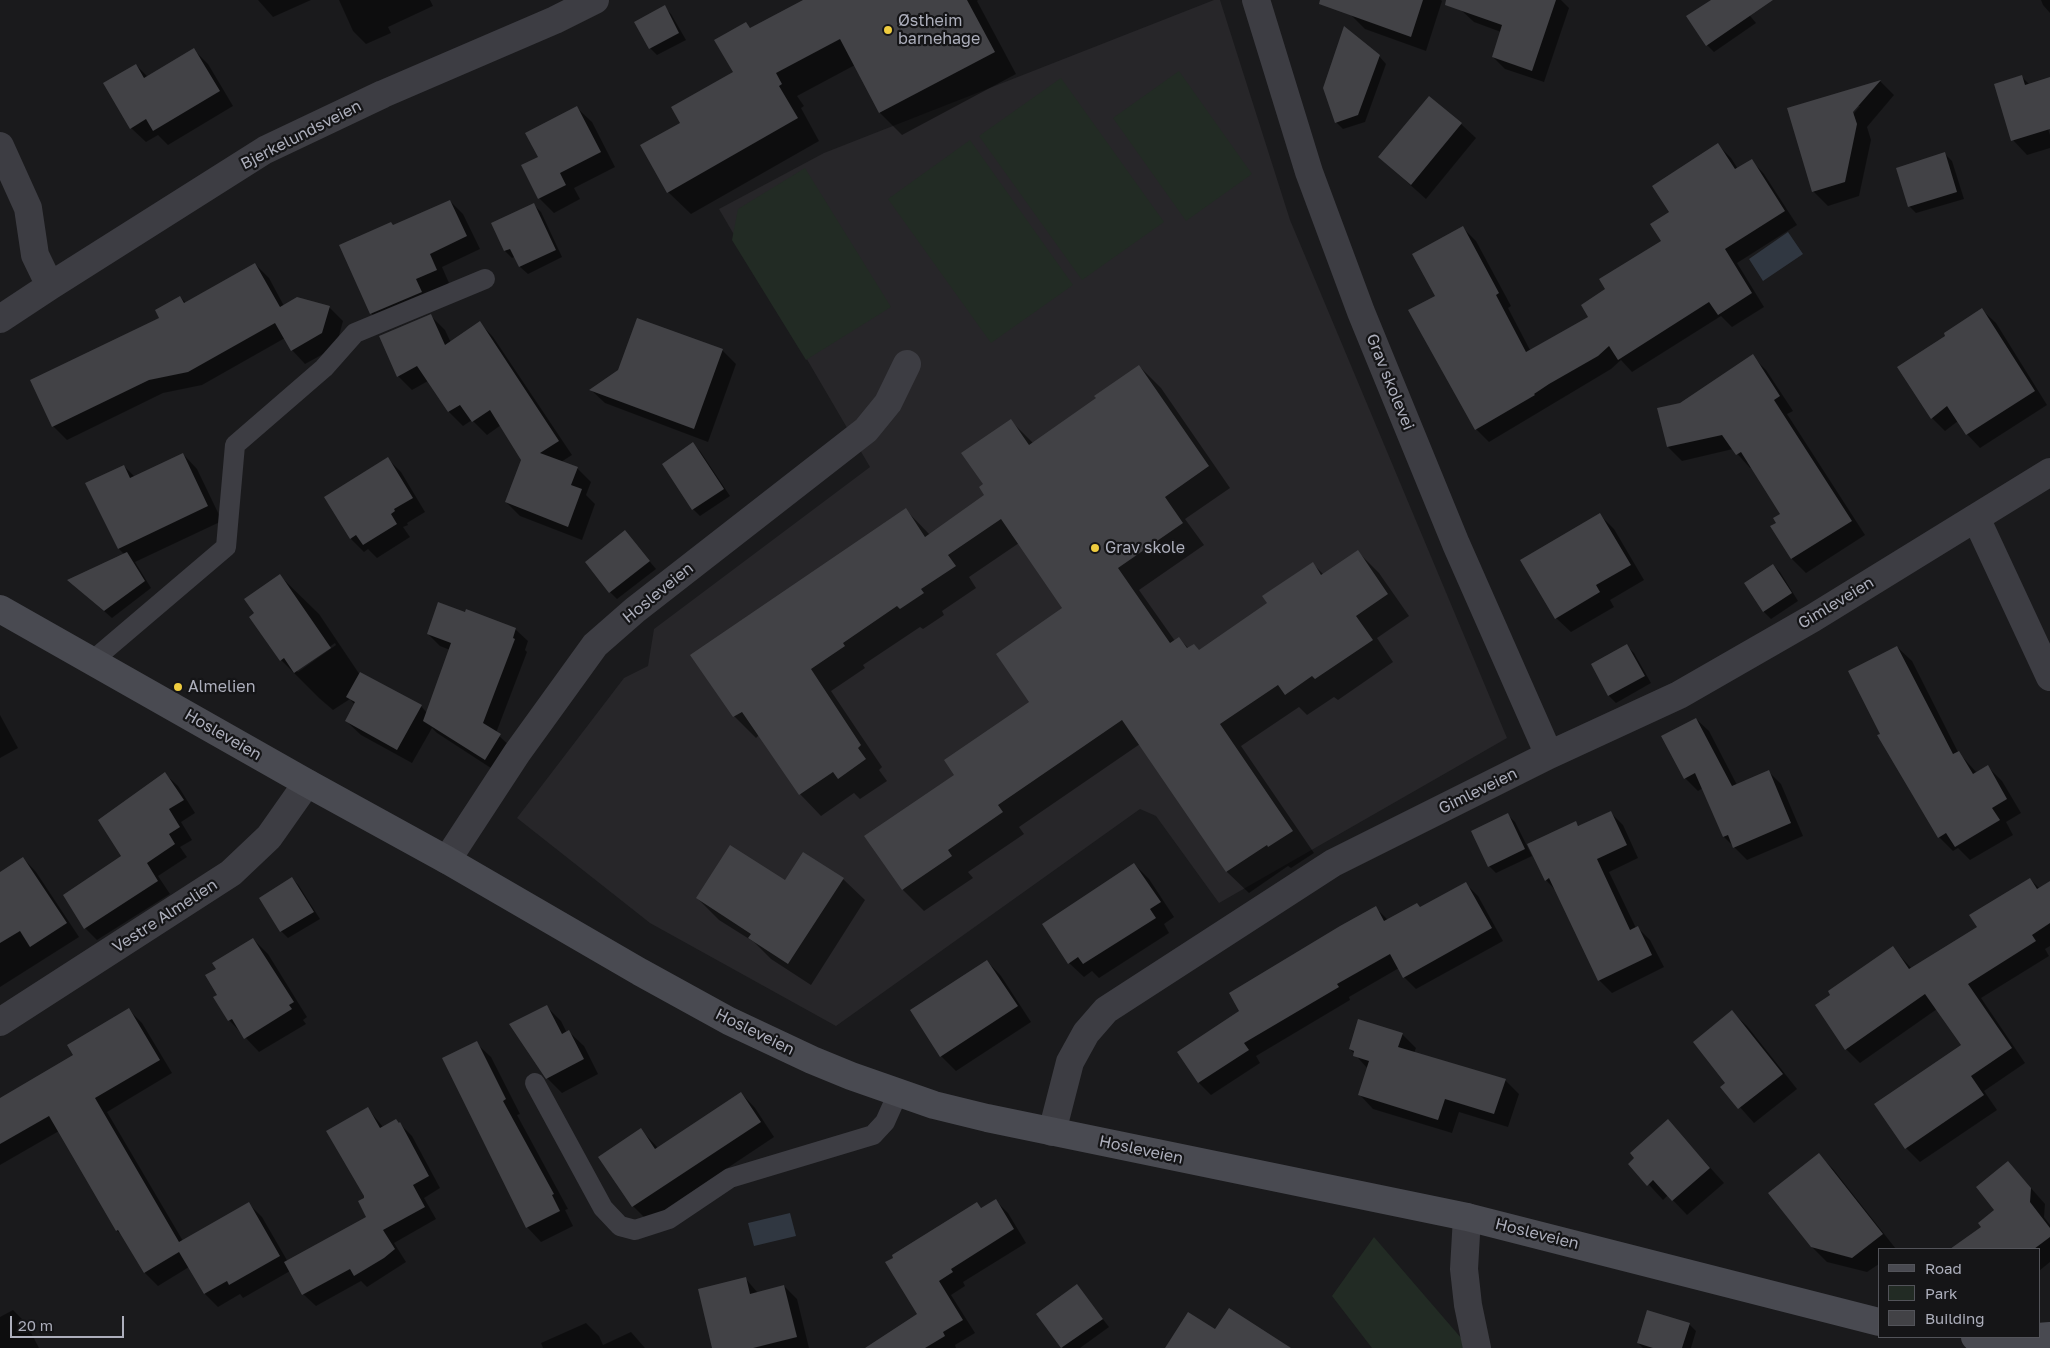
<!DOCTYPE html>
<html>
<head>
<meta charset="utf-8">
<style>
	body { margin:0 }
	#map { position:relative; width:2050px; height:1348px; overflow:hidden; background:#1a1a1c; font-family:"Golos Text",sans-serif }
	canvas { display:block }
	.legend { position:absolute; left:1878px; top:1248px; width:162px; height:90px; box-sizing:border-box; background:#151517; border:1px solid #525359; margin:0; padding:6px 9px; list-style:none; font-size:15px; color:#adafbc }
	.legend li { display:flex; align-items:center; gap:10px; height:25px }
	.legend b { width:25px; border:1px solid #525359 }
	.scale { position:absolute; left:10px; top:1316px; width:114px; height:22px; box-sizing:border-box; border:2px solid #adafbc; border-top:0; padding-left:6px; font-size:15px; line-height:18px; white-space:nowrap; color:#adafbc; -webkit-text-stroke:4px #151517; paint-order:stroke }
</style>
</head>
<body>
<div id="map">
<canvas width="2050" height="1348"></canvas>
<ul class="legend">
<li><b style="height:6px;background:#494a51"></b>Road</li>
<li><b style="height:14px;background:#222b24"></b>Park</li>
<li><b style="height:14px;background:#424246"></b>Building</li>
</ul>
<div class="scale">20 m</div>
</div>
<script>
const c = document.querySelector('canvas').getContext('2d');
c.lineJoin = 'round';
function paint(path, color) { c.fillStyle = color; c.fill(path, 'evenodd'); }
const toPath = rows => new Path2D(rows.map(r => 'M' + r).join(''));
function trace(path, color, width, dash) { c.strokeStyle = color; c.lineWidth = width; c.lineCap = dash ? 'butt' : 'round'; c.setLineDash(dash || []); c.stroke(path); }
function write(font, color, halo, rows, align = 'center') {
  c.font = font + ' "Golos Text",sans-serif'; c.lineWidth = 4.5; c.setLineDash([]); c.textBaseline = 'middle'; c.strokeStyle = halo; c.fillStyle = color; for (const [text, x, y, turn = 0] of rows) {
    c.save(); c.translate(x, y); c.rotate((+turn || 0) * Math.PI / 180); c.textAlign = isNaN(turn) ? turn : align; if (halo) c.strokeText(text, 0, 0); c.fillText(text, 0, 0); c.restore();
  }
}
paint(toPath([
	[1214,0,1220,0,1290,220,1507,738,1219,903,1156,816,1140,809,836,1026,650,923,517,818,624,678,648,666,654,629,870,467,719,209,824,153]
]), '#272629');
paint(toPath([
	[1179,71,1252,174,1186,221,1113,118],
	[1061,78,1164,222,1082,280,979,136],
	[970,140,1073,285,991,343,888,199],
	[805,168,891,307,806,360,732,240,738,209],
	[1374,1237,1462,1339,1463,1348,1372,1348,1332,1296]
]), '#222b24');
paint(toPath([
	[1788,232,1803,254,1763,281,1749,259],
	[790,1213,796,1236,754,1246,748,1223]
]), '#303741');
paint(toPath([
	[258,0,311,0,273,17],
	[339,0,430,0,433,6,388,27,391,33,366,44,353,31],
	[806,0,978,0,977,1,1016,74,902,135,880,113,855,65,797,96,804,106,801,108,819,141,691,214,668,192,681,124,735,73,745,23,751,29],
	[1346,0,1441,0,1442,1,1426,51,1365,29,1350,14],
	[1465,0,1561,0,1569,8,1544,82,1505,69,1493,57,1501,32,1474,22,1461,10],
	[1713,0,1737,0,1756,23,1714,52,1707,45],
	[2041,0,2050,0,2050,13,2043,5],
	[664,7,671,14,686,40,657,55,650,48],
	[194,50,208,64,233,106,168,145,158,135,146,142,131,128,136,65,148,77],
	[1379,56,1386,64,1365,122,1343,129,1336,122],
	[2022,77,2036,91,2050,135,2050,148,2027,155,2013,140],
	[1880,81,1894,95,1867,127,1871,140,1859,196,1828,206,1813,191,1789,109],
	[1857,106,1860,106,1850,118,1848,116],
	[577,108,592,122,615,167,574,188,580,199,554,213,539,198,539,157],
	[1461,124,1476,138,1426,199,1379,157],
	[1718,145,1731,158,1738,169,1751,160,1764,174,1797,225,1737,263,1764,307,1732,327,1721,316,1632,372,1621,360,1611,369,1489,442,1476,429,1436,296,1463,228,1476,241,1511,306,1508,308,1530,350,1590,317,1607,290,1663,242],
	[1945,154,1952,161,1964,199,1916,213,1909,206],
	[450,201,463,214,480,249,442,267,449,283,384,327,371,313,394,226],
	[534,205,541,212,562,257,528,274,520,267,516,256,512,258,505,251,492,224],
	[255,264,269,278,284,306,329,307,343,321,336,347,305,364,292,350,285,338,202,385,163,393,67,440,53,426,180,297,186,303],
	[1982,310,1996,323,2047,405,1980,448,1967,434,1958,421,1945,431,1932,418,1947,336],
	[431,316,445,330,451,343,480,323,493,337,572,455,561,462,577,468,591,482,586,495,595,504,582,540,520,516,506,502,523,460,501,425,487,435,472,420,463,426,449,412,428,381,412,390,398,376],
	[722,350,736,364,708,442,605,403,591,390],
	[1752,356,1766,370,1793,411,1787,414,1865,535,1806,573,1792,559,1772,527,1777,523,1782,514,1752,467,1750,468,1733,449,1682,461,1668,447,1680,404],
	[1139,366,1161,388,1230,488,1185,519,1204,545,1139,590,1175,641,1179,638,1189,649,1200,651,1269,603,1312,563,1324,575,1358,552,1379,573,1409,616,1377,638,1393,662,1338,700,1334,697,1307,715,1299,707,1241,746,1314,853,1291,868,1288,866,1249,893,1227,872,1140,744,1019,827,1024,834,968,872,973,878,924,911,903,890,955,775,1031,702,1064,609,1019,543,969,577,976,588,942,611,944,615,923,629,920,627,863,665,865,668,831,691,882,767,879,770,887,781,860,799,854,793,821,816,800,794,759,735,756,738,734,716,905,509,930,535,986,495,984,484,1011,421,1033,443,1098,398],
	[693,444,700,451,730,496,700,516,693,509],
	[183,454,197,469,222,521,135,562,151,588,112,618,76,587,124,554,119,549,87,484,124,466,135,477],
	[388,459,401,472,425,512,407,523,408,525,403,527,410,537,377,558,368,549,364,552,351,539],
	[1600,515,1614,529,1644,580,1610,600,1614,607,1571,632,1556,618],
	[625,532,656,569,617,599,610,592],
	[1773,565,1780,572,1798,601,1771,619,1764,612,1745,584],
	[280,576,319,614,360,675,421,706,427,713,450,650,440,646,428,634,515,629,528,641,525,650,527,652,496,733,512,748,497,772,437,733,432,728,412,763,361,735,346,721,355,705,350,699,333,710,319,698,281,660,255,614],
	[335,643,336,645,298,672,296,670],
	[1627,646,1634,653,1651,683,1616,703,1609,696,1593,664],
	[1897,647,1912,661,1958,752,1977,773,1988,767,2002,781,2021,813,2006,822,2013,835,1970,860,1958,848,1953,851,1939,837,1882,734],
	[0,715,18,748,0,758],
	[1696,719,1709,731,1737,785,1769,772,1781,784,1803,836,1747,860,1724,837,1703,788,1698,791,1685,778,1663,736],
	[165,774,178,786,195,813,181,822,192,840,180,847,187,857,158,876,170,894,97,940,85,928],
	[1610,812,1623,825,1638,858,1609,872,1636,928,1637,927,1650,940,1664,967,1612,993,1599,980,1556,891,1546,880,1576,823,1579,826],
	[1508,815,1515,822,1532,856,1496,873,1489,866],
	[23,858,36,872,79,937,0,987,0,873],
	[1134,864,1149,879,1174,917,1164,924,1169,933,1099,978,1092,971,1084,977,1069,963],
	[292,878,299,886,320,919,288,938,281,931],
	[843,879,865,900,811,985,771,959,754,942,719,920,697,898],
	[2030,879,2044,893,2050,903,2050,946,2045,949,2049,956,1981,998,2025,1063,1984,1091,1997,1110,1920,1162,1906,1148,1876,1104,1963,1045,1937,1009,1860,1063,1846,1049,1893,948,1912,969,1978,928],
	[1465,883,1478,896,1503,941,1416,989,1404,977,1399,968,1349,997,1350,1000,1256,1056,1260,1063,1211,1095,1199,1083,1241,1011,1375,907,1388,920,1421,908],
	[253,939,268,954,307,1017,303,1020,306,1024,259,1052,229,1020,215,997,218,995,217,969],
	[987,961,1001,976,1031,1022,956,1071,941,1056,912,1011],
	[547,1007,561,1021,567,1033,569,1032,584,1046,598,1074,562,1093,547,1078],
	[129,1010,142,1023,172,1073,107,1112,183,1241,249,1204,262,1217,288,1262,368,1217,365,1199,368,1109,383,1127,396,1120,412,1136,440,1188,424,1198,436,1219,394,1243,406,1262,367,1287,361,1281,316,1306,303,1294,290,1271,243,1298,240,1294,218,1307,205,1294,189,1267,158,1286,145,1273,123,1236,117,1231,59,1131,0,1165,0,1100,74,1056],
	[1732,1012,1747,1026,1797,1089,1754,1123,1722,1087,1727,1083],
	[1402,1034,1416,1048,1414,1053,1505,1080,1519,1094,1508,1127,1459,1112,1452,1133,1373,1109,1360,1095,1368,1069,1350,1049],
	[476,1043,491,1057,520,1114,517,1115,568,1209,565,1210,573,1226,541,1242,527,1227],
	[741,1093,755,1108,774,1137,648,1221,633,1206,641,1130,658,1148],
	[1668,1121,1724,1183,1687,1215,1668,1195,1663,1200,1630,1164],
	[1819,1155,1833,1169,1896,1249,1879,1249,1879,1264,1867,1272,1827,1262,1812,1247],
	[2008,1162,2045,1204,2044,1217,2050,1225,2050,1262,2039,1271,2039,1249,1986,1249,1973,1233,1982,1227,1996,1210],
	[995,1200,1008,1213,1026,1243,963,1282,965,1286,951,1295,975,1333,955,1345,956,1348,867,1348,919,1315,887,1262],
	[745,1278,758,1293,784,1286,797,1299,809,1348,713,1348],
	[1077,1286,1109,1327,1080,1348,1063,1348,1038,1314],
	[13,1310,26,1323,39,1348,0,1348,0,1317],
	[586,1323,599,1336,603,1345,631,1332,645,1348,543,1348,541,1343],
	[1689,1324,1696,1331,1691,1348,1643,1348,1638,1343]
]), '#0007');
paint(toPath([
	[803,0,967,0,995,52,879,113,840,39,776,73,782,84,779,86,798,118,667,193,640,145,680,123,671,107,733,72,714,40,746,22,750,28],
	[1320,0,1423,0,1411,37,1319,4],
	[1446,0,1556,0,1532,71,1492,57,1502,25,1445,5],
	[1711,0,1773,0,1706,46,1686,16],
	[665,5,679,33,649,49,634,22],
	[1344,26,1380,55,1358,115,1335,123,1323,88],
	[194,48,220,91,153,131,146,119,130,129,103,83,136,64,144,78],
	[2022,75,2025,85,2050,77,2050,129,2011,141,1994,84],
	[1881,80,1853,112,1857,124,1845,182,1812,192,1787,108],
	[1429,96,1462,123,1411,185,1378,157],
	[577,106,601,152,560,173,566,185,538,199,521,165,538,157,525,133],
	[1718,143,1735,169,1752,159,1785,211,1725,249,1752,293,1718,315,1709,302,1618,360,1609,346,1598,356,1549,384,1534,394,1535,395,1475,430,1408,310,1435,296,1412,254,1463,226,1499,293,1496,295,1526,352,1588,317,1581,305,1605,289,1599,279,1661,241,1650,224,1669,212,1652,186],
	[1945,152,1957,192,1908,207,1896,168],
	[450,200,467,236,430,254,437,270,416,279,422,292,370,314,339,245,391,222,393,225],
	[534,203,556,250,519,267,510,249,504,251,491,223],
	[255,263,280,307,297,297,330,306,322,333,291,351,275,323,188,372,149,380,52,427,30,380,159,318,155,310,180,296,184,303],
	[1982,308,2035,391,1966,435,1947,406,1931,419,1897,367,1945,336,1944,333],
	[431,314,445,345,480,321,559,441,540,453,578,467,571,485,582,489,568,527,505,502,521,460,490,410,472,422,460,405,448,412,417,366,397,377,379,336],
	[637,318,723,349,694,429,589,390,618,370],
	[1753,354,1780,396,1774,400,1852,521,1791,559,1770,526,1776,523,1773,518,1780,514,1741,452,1736,455,1722,435,1667,447,1657,408,1680,403],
	[1139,365,1209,466,1165,497,1183,523,1118,568,1170,643,1179,637,1187,648,1194,644,1199,650,1267,603,1262,596,1313,562,1321,575,1358,550,1388,594,1356,616,1373,640,1315,679,1312,676,1285,695,1278,685,1220,724,1293,831,1268,847,1267,845,1226,872,1122,720,998,805,1003,812,948,850,952,856,902,890,864,836,954,775,944,760,1029,702,996,654,1062,608,1001,519,948,555,956,566,921,589,924,593,900,609,897,606,843,643,845,646,811,669,861,745,858,748,866,759,838,779,833,772,799,795,742,712,733,717,690,655,906,508,925,537,984,495,979,487,983,484,961,453,1011,419,1029,445,1096,398,1094,396],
	[693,442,724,489,692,510,662,464],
	[183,453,208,506,118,549,85,483,124,465,130,478],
	[388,457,413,498,394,509,395,511,391,514,397,524,363,545,356,535,350,539,324,497],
	[1600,513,1631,565,1596,585,1600,592,1555,619,1520,560],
	[625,530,650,561,609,593,585,562],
	[127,552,145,581,104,611,67,580],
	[1773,564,1792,593,1763,612,1744,583],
	[280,574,331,648,294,673,284,658,280,661,249,617,254,613,244,599],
	[438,602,465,612,466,609,516,628,513,638,515,639,483,723,501,734,485,760,423,721,451,643,427,634],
	[1627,644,1645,676,1608,696,1591,664],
	[1897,646,1953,754,1959,751,1973,774,1988,765,2007,799,1992,808,2000,820,1955,847,1946,833,1938,838,1877,735,1880,734,1848,671],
	[360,672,422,705,397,750,345,721,355,702,346,697],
	[1696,718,1732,786,1769,770,1791,823,1733,848,1728,835,1723,837,1695,773,1684,779,1661,736],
	[165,772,184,800,169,809,180,827,169,834,175,844,147,863,158,881,84,929,63,895,121,856,98,820],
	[1611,811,1627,845,1597,859,1630,930,1638,926,1652,955,1598,981,1549,878,1545,881,1527,844,1576,821,1578,826],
	[1508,813,1525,849,1488,867,1471,831],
	[730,845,785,880,803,852,844,878,788,964,748,938,751,934,696,898],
	[23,857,67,923,30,947,20,931,0,943,0,872],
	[1134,863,1161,902,1150,909,1156,918,1083,964,1078,957,1068,964,1042,924],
	[292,877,314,912,280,932,259,898],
	[2030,878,2037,889,2050,881,2050,923,2032,935,2036,941,1968,984,2012,1048,1971,1076,1984,1095,1905,1149,1874,1104,1961,1045,1925,994,1845,1050,1815,1005,1830,995,1828,991,1893,946,1909,969,1977,927,1969,915],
	[1466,882,1492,928,1403,978,1390,954,1337,984,1339,987,1244,1043,1249,1050,1198,1083,1177,1052,1239,1011,1229,993,1340,926,1376,906,1384,921,1417,903,1420,907],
	[253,938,294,1002,289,1005,292,1009,244,1039,232,1019,228,1021,213,997,217,995,205,975,216,969,212,963],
	[987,960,1018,1006,940,1057,910,1010],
	[547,1005,562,1034,569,1030,584,1059,546,1079,509,1024],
	[129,1008,160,1060,95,1098,179,1242,249,1202,280,1256,229,1285,227,1281,204,1294,179,1252,144,1273,118,1230,116,1231,49,1116,0,1144,0,1098,73,1055,67,1045],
	[1732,1010,1783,1074,1738,1109,1720,1087,1725,1083,1693,1042],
	[1358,1019,1403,1033,1398,1047,1506,1079,1494,1114,1445,1099,1438,1120,1358,1095,1369,1061,1353,1056,1354,1051,1349,1049],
	[477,1041,506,1099,503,1101,554,1194,552,1195,560,1211,526,1228,442,1058],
	[741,1092,761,1122,632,1207,598,1157,641,1128,655,1149],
	[368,1107,380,1128,396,1119,399,1123,400,1122,429,1176,413,1185,425,1207,383,1230,395,1249,384,1258,354,1276,350,1269,302,1295,284,1262,366,1217,358,1201,364,1198,364,1196,326,1131],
	[1668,1119,1710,1168,1672,1201,1653,1180,1647,1186,1628,1164,1634,1158,1630,1153],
	[1819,1153,1883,1234,1852,1258,1811,1247,1768,1193],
	[2008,1161,2031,1188,2030,1202,2050,1228,2050,1237,2034,1249,1950,1249,1981,1227,1978,1223,1994,1210,1976,1187],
	[996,1199,1014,1229,951,1269,953,1272,939,1281,963,1320,943,1332,945,1336,925,1348,865,1348,917,1314,885,1262,893,1258,892,1255,977,1202,981,1208],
	[746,1277,750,1294,784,1285,797,1337,753,1348,712,1348,698,1289],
	[1077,1284,1103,1319,1061,1348,1036,1314],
	[1229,1308,1291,1348,1165,1348,1188,1312,1215,1329],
	[1647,1310,1690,1323,1682,1348,1653,1348,1637,1343]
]), '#424246');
trace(toPath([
	[92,661,226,547,235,445,324,368,355,333,485,279],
	[535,1083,603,1208,620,1226,635,1230,669,1219,730,1178,873,1135,885,1122,898,1093]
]), '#3d3d43', 20);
trace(toPath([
	[1256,0,1309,172,1361,312,1456,544,1549,755],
	[0,146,28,208,35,255,50,286],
	[0,319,50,286,265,150,383,94,555,20,595,0],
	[1976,518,2050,677],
	[447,860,517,753,595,645,635,610,866,430,888,403,907,364],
	[0,1022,231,873,269,837,307,783],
	[1052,1132,1070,1062,1086,1033,1106,1010,1333,863,1549,755,1679,695,1813,618,2050,472],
	[1467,1217,1464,1269,1468,1305,1477,1348]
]), '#3d3d43', 28);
trace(toPath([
	[0,609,307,783,447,860,640,972,729,1021,812,1060,851,1076,934,1105,987,1118,1467,1217,1879,1322],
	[1975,1337,2012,1339,2050,1336]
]), '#494a51', 28);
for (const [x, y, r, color] of [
	[888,30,5,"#efcc3f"],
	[1095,548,5,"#efcc3f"],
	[178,687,5,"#efcc3f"]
]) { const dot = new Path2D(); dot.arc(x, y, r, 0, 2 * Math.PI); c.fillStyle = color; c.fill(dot); trace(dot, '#151517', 2); }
write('16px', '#adafbc', '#151517', [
	["Østheim",898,21],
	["barnehage",898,39],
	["Grav skole",1105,548],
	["Almelien",188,687]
], 'left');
write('16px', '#adafbc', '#151517', [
	["Bjerkelundsveien",301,135,-27],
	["Grav skolevei",1390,382,68],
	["Hosleveien",658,593,-39],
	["Gimleveien",1836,603,-31],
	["Hosleveien",223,735,30],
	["Gimleveien",1478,791,-26],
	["Vestre Almelien",165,916,-33],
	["Hosleveien",755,1032,26],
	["Hosleveien",1141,1150,12],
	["Hosleveien",1537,1234,14]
]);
</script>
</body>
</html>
